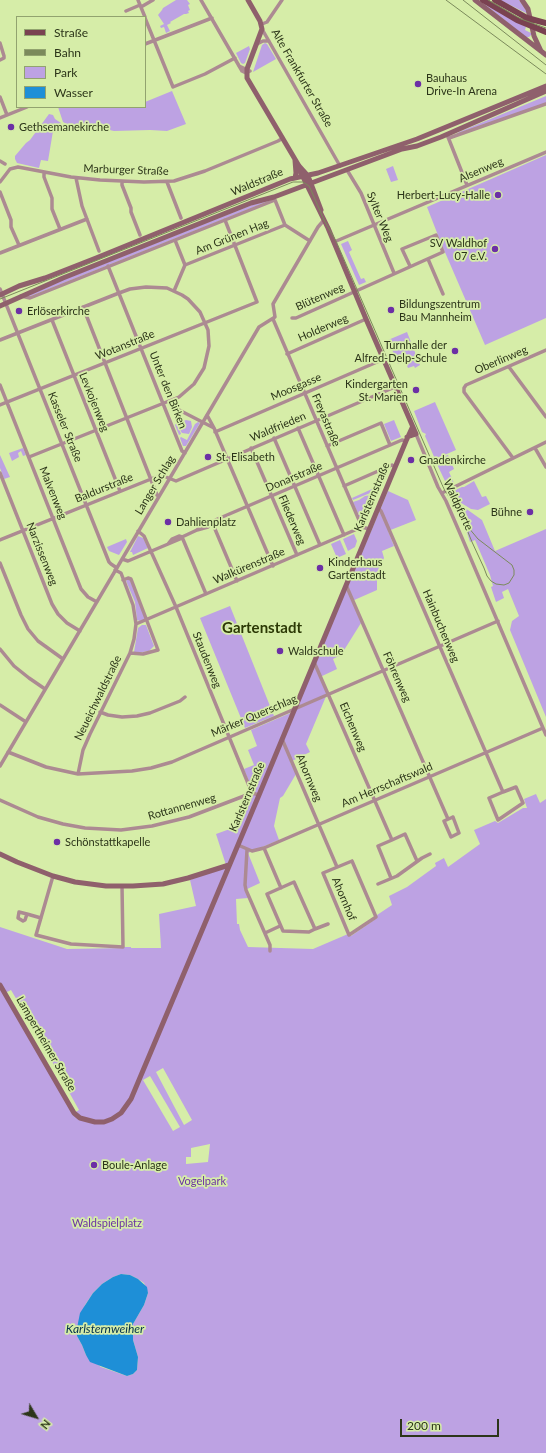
<!DOCTYPE html>
<html>
<head>
<meta charset="utf-8">
<style>
	body { margin:0 }
	#map { position:relative; width:546px; height:1453px; overflow:hidden; background:#d6eda8; font-family:Lato,sans-serif }
	canvas { display:block }
	.legend { position:absolute; left:16px; top:16px; width:130px; height:92px; box-sizing:border-box; background:#d6eda8; border:1px solid #92a36f; margin:0; padding:5px 7px; list-style:none; font-size:12px; color:#2c3519 }
	.legend li { display:flex; align-items:center; gap:8px; height:20px }
	.legend b { width:20px; border:1px solid #92a36f }
	.north { position:absolute; left:16px; top:1397px; width:40px; height:40px; -webkit-text-stroke:3px #d6eda8; paint-order:stroke; rotate:128deg; font-size:11px; font-weight:700; line-height:16px; text-align:center; color:#2c3519 }
	.north::after { content:''; display:block; margin:auto; width:14px; height:18px; background:#2c3519; clip-path:polygon(50% 0,100% 100%,50% 72%,0 100%) }
	.scale { position:absolute; left:400px; top:1419px; width:99px; height:18px; box-sizing:border-box; border:2px solid #2c3519; border-top:0; padding-left:5px; font-size:12px; line-height:14px; white-space:nowrap; color:#2c3519; -webkit-text-stroke:3px #d6eda8; paint-order:stroke }
</style>
</head>
<body>
<div id="map">
<canvas width="546" height="1453"></canvas>
<ul class="legend">
<li><b style="height:5px;background:#7a4251"></b>Straße</li>
<li><b style="height:5px;background:#7b8a5b"></b>Bahn</li>
<li><b style="height:11px;background:#bda2e3"></b>Park</li>
<li><b style="height:11px;background:#1e8fd7"></b>Wasser</li>
</ul>
<div class="north">N</div>
<div class="scale">200 m</div>
</div>
<script>
const c = document.querySelector('canvas').getContext('2d');
c.lineJoin = 'round';
function paint(path, color) { c.fillStyle = color; c.fill(path, 'evenodd'); }
const toPath = rows => new Path2D(rows.map(r => 'M' + r).join(''));
function trace(path, color, width, dash) { c.strokeStyle = color; c.lineWidth = width; c.lineCap = dash ? 'butt' : 'round'; c.setLineDash(dash || []); c.stroke(path); }
function write(font, color, halo, rows, align = 'center') {
  c.font = font + ' Lato,sans-serif'; c.lineWidth = 3.5; c.setLineDash([]); c.textBaseline = 'middle'; c.strokeStyle = halo; c.fillStyle = color; for (const [text, x, y, turn = 0] of rows) {
    c.save(); c.translate(x, y); c.rotate((+turn || 0) * Math.PI / 180); c.textAlign = isNaN(turn) ? turn : align; if (halo) c.strokeText(text, 0, 0); c.fillText(text, 0, 0); c.restore();
  }
}
paint(toPath([
	[176,0,187,0,190,4,188,5,190,10,188,11,189,13,186,14,184,14,170,22,171,23,167,25,170,31,166,33,164,27,161,28,160,26,164,24,158,15,162,10,163,8],
	[479,0,526,27,525,30,531,33,532,34,529,37,526,37],
	[500,0,519,0,526,10,528,14],
	[265,43,267,44,276,59,253,72,262,45],
	[249,46,250,49,245,63,243,64,241,63,236,53],
	[172,91,186,124,167,131,150,130,114,131,100,128,89,130,77,129,63,122,58,107,145,107,145,102],
	[546,96,546,103,455,135,459,132],
	[49,114,53,115,55,119,61,123,60,126,54,125,48,161,41,160,39,168,17,163,15,159,15,156,26,143,30,140],
	[546,155,546,318,485,345,441,243,427,207],
	[393,166,398,180,391,182,386,169],
	[274,199,31,296,25,297,63,280,252,205],
	[348,241,352,250,349,252,361,279,364,278,366,282,359,285,341,244],
	[407,332,420,365,415,368,414,366,408,368,405,361,398,364,388,340],
	[435,402,456,450,435,459,425,436,426,434,422,432,414,411],
	[179,420,181,422,186,420,191,421,192,427,189,434,182,433,180,430,180,424,179,428,181,434,179,435,175,425],
	[394,420,401,437,391,441,384,424],
	[198,422,200,423,186,446,183,446,180,438,181,437,187,440,195,424],
	[23,448,26,455,23,456,21,451,18,453,19,457,12,461,9,453],
	[0,455,10,477,4,479,0,468],
	[448,455,454,469,449,472,454,483,448,486,446,481,445,481,435,460],
	[474,481,482,497,486,496,490,504,478,510,471,509,458,501,453,494,453,491,462,487,464,487],
	[381,485,380,489,353,500,352,498],
	[388,491,408,500,416,520,388,531,394,546,382,551,384,558,377,572,377,590,352,601,361,623,341,655,333,659,337,669,320,677,327,694,306,744,310,752,290,762,296,774,283,796,280,798,274,826,279,840,248,853,260,883,245,890,248,898,236,899,237,924,239,924,240,930,248,947,313,949,348,934,351,936,377,918,377,915,392,905,389,896,407,887,436,866,435,863,444,858,448,867,480,844,474,830,495,821,498,823,523,808,527,808,524,799,536,794,540,803,546,799,546,1453,0,1453,0,927,67,949,124,948,124,947,131,947,131,948,161,948,159,914,196,906,190,880,226,865,216,834,241,825,253,792,244,769,254,765,248,750,257,746,251,730,295,711],
	[11,990,30,1022,79,1110,74,1113,5,993],
	[163,1068,192,1120,184,1125,156,1072],
	[150,1076,180,1127,173,1131,143,1080],
	[210,1144,208,1162,186,1164,186,1157,191,1157,191,1148],
	[121,1274,130,1275,138,1279,144,1283,148,1293,144,1305,133,1324,133,1340,138,1357,137,1370,133,1374,127,1376,101,1367,86,1355,82,1345,77,1336,85,1305,93,1293,102,1284,113,1277],
	[379,492,366,522,362,523,353,502,359,500,365,496,372,495,374,499,373,494],
	[458,503,482,520,495,551,546,529,546,717,510,630,512,621,519,616,508,589,502,592,504,598,496,602,491,587,493,586,490,575,475,540,470,542],
	[354,534,357,541,355,547,348,551,343,539],
	[138,536,143,538,148,548,133,555,132,552,130,552],
	[126,539,127,542,119,555,109,551,107,547],
	[340,540,346,554,337,558,331,544],
	[128,579,130,580,145,619,140,621,137,620,135,602,126,581],
	[230,606,274,716,245,728,200,618],
	[142,625,146,625,154,646,149,651,143,652,134,652,138,628]
]), '#bda2e3');
paint(toPath([
	[121,1274,130,1275,138,1279,147,1287,148,1293,144,1305,133,1324,133,1340,138,1357,137,1370,133,1374,127,1376,90,1362,86,1355,82,1345,77,1336,77,1328,80,1313,93,1293,102,1284,113,1277]
]), '#1e8fd7');
trace(toPath([
	[138,0,145,17],
	[201,0,242,71,246,73,250,71,239,66],
	[141,7,153,0],
	[126,11,140,5],
	[145,18,173,87,205,74,235,58],
	[262,24,267,22,282,0],
	[262,29,340,166],
	[0,43,4,56,4,58,0,60],
	[145,44,212,18],
	[257,44,263,41,269,41],
	[0,97,7,115],
	[0,118,27,107],
	[448,137,467,185],
	[449,138,546,104],
	[0,161,5,164],
	[347,170,361,193,394,273],
	[44,173,44,177,52,198,52,209,60,229],
	[76,178,82,206,99,251],
	[0,182,10,169,18,167,71,177,100,180,144,182,174,181,205,171,278,141,283,138],
	[122,182,122,185,131,208,131,212,140,235],
	[167,182,181,218],
	[0,192,11,220,11,227,19,245],
	[334,242,546,152],
	[0,253,87,219],
	[428,259,443,294],
	[185,265,285,225],
	[108,266,182,451,185,453],
	[0,289,109,562,111,564,117,568],
	[174,291,185,265,175,240],
	[21,296,30,298,275,200,285,225,310,241],
	[83,307,157,495],
	[292,318,296,318,443,252,436,235,402,249,410,266],
	[273,319,362,527],
	[52,320,120,491],
	[0,340,119,293,130,289,146,287,167,288,182,295,188,299,200,312,208,330,209,346,204,368,194,384,179,397,29,457],
	[287,354,366,319],
	[509,367,546,417],
	[0,385,81,589,88,597,97,602],
	[174,399,179,410,214,428],
	[0,405,257,302,225,220],
	[207,415,214,428,273,566],
	[298,428,344,535],
	[215,432,384,359],
	[416,434,438,487,446,501,462,538,546,735],
	[274,438,320,545],
	[327,446,381,423,390,445],
	[251,448,297,555],
	[535,448,546,467],
	[513,458,464,392,464,388,466,385,546,350],
	[0,473,52,604,58,614,67,623,80,631],
	[344,486,392,465,395,467],
	[442,493,546,442],
	[378,508,381,511,503,792,516,787,523,803,498,820,489,798,503,792],
	[212,522,237,581],
	[197,530,200,527,206,524,402,440,406,441],
	[138,531,144,536,176,607,252,793,259,795],
	[182,537,206,594],
	[0,540,161,475,176,481,395,387],
	[168,544,172,539,179,536,182,537],
	[122,559,128,561,180,539,182,537,197,530,208,527,211,523],
	[0,563,21,615,28,629,38,641,63,659],
	[123,580,128,578,131,579,158,650,143,654,130,653],
	[346,585,448,819],
	[136,624,362,527,369,529],
	[0,649,14,666,29,678,45,689],
	[314,662,392,840,405,834,417,861],
	[0,705,26,722],
	[100,712,108,715,122,717,137,716,150,713,180,701,185,697],
	[282,739,337,867],
	[8,752,46,767,78,774,132,771,151,768,172,762,498,621],
	[0,766,259,327,275,317,273,304,318,227,324,220],
	[78,774,83,750,90,734,130,653,134,639,136,624,133,605,121,573,115,570],
	[0,800,38,817,63,824,85,828,121,830,152,826,189,817,252,793],
	[453,817,459,833,451,837,444,821,453,817],
	[238,845,252,851,264,848,543,728],
	[264,848,281,888],
	[247,850,245,885,246,890,270,945,270,951],
	[352,861,376,917,349,935,323,873,352,861],
	[53,876,36,935,71,944,123,947,122,886],
	[391,878,378,846,392,840],
	[378,884,397,876,422,858,430,854],
	[27,914,25,920,23,921,18,918,19,912,27,914,41,918],
	[315,929,294,882,267,894,283,931,309,932,315,929,328,924],
	[265,933,280,926]
]), '#ac8a92', 3.5);
trace(toPath([
	[248,0,260,21,262,29,247,69,247,78,299,166,308,176,321,210],
	[475,0,546,55],
	[522,0,528,9,534,36,541,51],
	[295,160,296,173,295,178],
	[299,166,301,173,328,228,366,319,416,434,407,437],
	[0,295,19,286,45,278,96,258,290,179,318,173,417,139,546,86],
	[0,306,63,278,251,203,274,197,402,149,417,146,441,137,546,91],
	[0,854,17,862,53,876,75,882,106,886,133,886,163,884,188,878,229,865],
	[0,985,74,1113,80,1118,95,1122,104,1122,112,1119,121,1113,131,1099,259,795,406,441,412,428,413,427]
]), '#8f606c', 5);
trace(toPath([
	[483,0,517,20,546,32],
	[495,0,527,18,546,23]
]), '#7a4251', 6);
trace(toPath([
	[488,0,521,19,546,28],
	[0,299,293,182,303,182,309,186,311,190,324,220,336,241,440,480,445,491,458,509,461,515,472,542,484,568,487,576,491,581,496,584,504,585,509,583,514,575,514,570,512,565,478,539,468,527,461,515]
]), '#7b8a5b', 1);
trace(toPath([
	[446,0,546,74],
	[463,0,546,65]
]), '#7b8a5b', 1);
for (const [x, y, r, color] of [
	[418,84,4,"#6c2fa5"],
	[11,127,4,"#6c2fa5"],
	[498,195,4,"#6c2fa5"],
	[495,249,4,"#6c2fa5"],
	[391,310,4,"#6c2fa5"],
	[19,311,4,"#6c2fa5"],
	[455,351,4,"#6c2fa5"],
	[416,390,4,"#6c2fa5"],
	[208,457,4,"#6c2fa5"],
	[411,460,4,"#6c2fa5"],
	[530,512,4,"#6c2fa5"],
	[168,522,4,"#6c2fa5"],
	[320,568,4,"#6c2fa5"],
	[280,651,4,"#6c2fa5"],
	[57,842,4,"#6c2fa5"],
	[94,1165,4,"#6c2fa5"]
]) { const dot = new Path2D(); dot.arc(x, y, r, 0, 2 * Math.PI); c.fillStyle = color; c.fill(dot); trace(dot, '#d6eda8', 1.5); }
write('11px', '#2c3519', '#d6eda8', [
	["Alte Frankfurter Straße",302,78,60],
	["Marburger Straße",126,170,2],
	["Alsenweg",481,170,-23],
	["Waldstraße",257,182,-23],
	["Sylter Weg",380,217,68],
	["Am Grünen Hag",232,237,-22],
	["Blütenweg",320,297,-24],
	["Holderweg",323,328,-23],
	["Wotanstraße",125,345,-22],
	["Oberlinweg",501,360,-23],
	["Moosgasse",296,387,-23],
	["Unter den Birken",168,390,68],
	["Levkojenweg",94,402,68],
	["Freyastraße",326,420,67],
	["Kasseler Straße",65,427,68],
	["Waldfrieden",278,427,-23],
	["Donarstraße",294,477,-23],
	["Langer Schlag",155,485,-59],
	["Baldurstraße",104,488,-22],
	["Malvenweg",53,493,68],
	["Karlsternstraße",372,497,-67],
	["Waldpforte",458,505,65],
	["Fliederweg",292,520,67],
	["Narzissenweg",42,554,68],
	["Walkürenstraße",249,566,-23],
	["Hainbuchenweg",441,626,67],
	["Staudenweg",207,660,68],
	["Föhrenweg",397,677,66],
	["Neueichwaldstraße",98,698,-64],
	["Märker Querschlag",254,716,-23],
	["Eichenweg",353,727,67],
	["Ahornweg",309,778,67],
	["Am Herrschaftswald",387,785,-23],
	["Karlsternstraße",247,797,-67],
	["Rottannenweg",182,807,-16],
	["Ahornhof",344,899,67],
	["Lampertheimer Straße",46,1044,60]
]);
write('11px', '#2c3519', '#d6eda8', [
	["Bauhaus",426,78],
	["Drive-In Arena",426,91],
	["Gethsemanekirche",19,127],
	["Herbert-Lucy-Halle",490,195,"right"],
	["SV Waldhof",487,243,"right"],
	["07 e.V.",487,256,"right"],
	["Bildungszentrum",399,304],
	["Bau Mannheim",399,317],
	["Erlöserkirche",27,311],
	["Turnhalle der",447,345,"right"],
	["Alfred-Delp-Schule",447,358,"right"],
	["Kindergarten",408,384,"right"],
	["St. Marien",408,397,"right"],
	["St. Elisabeth",216,457],
	["Gnadenkirche",419,460],
	["Bühne",522,512,"right"],
	["Dahlienplatz",176,522],
	["Kinderhaus",328,562],
	["Gartenstadt",328,575],
	["Waldschule",288,651],
	["Schönstattkapelle",65,842],
	["Boule-Anlage",102,1165]
], 'left');
write('11px', '#6b32a2', '#d6eda8', [
	["Vogelpark",202,1181],
	["Waldspielplatz",107,1223]
]);
write('italic 12px', '#022f4c', '#d6eda8', [
	["Karlsternweiher",105,1329]
]);
write('bold 15px', '#2c3905', '#d6eda8', [
	["Gartenstadt",262,628]
]);
</script>
</body>
</html>
